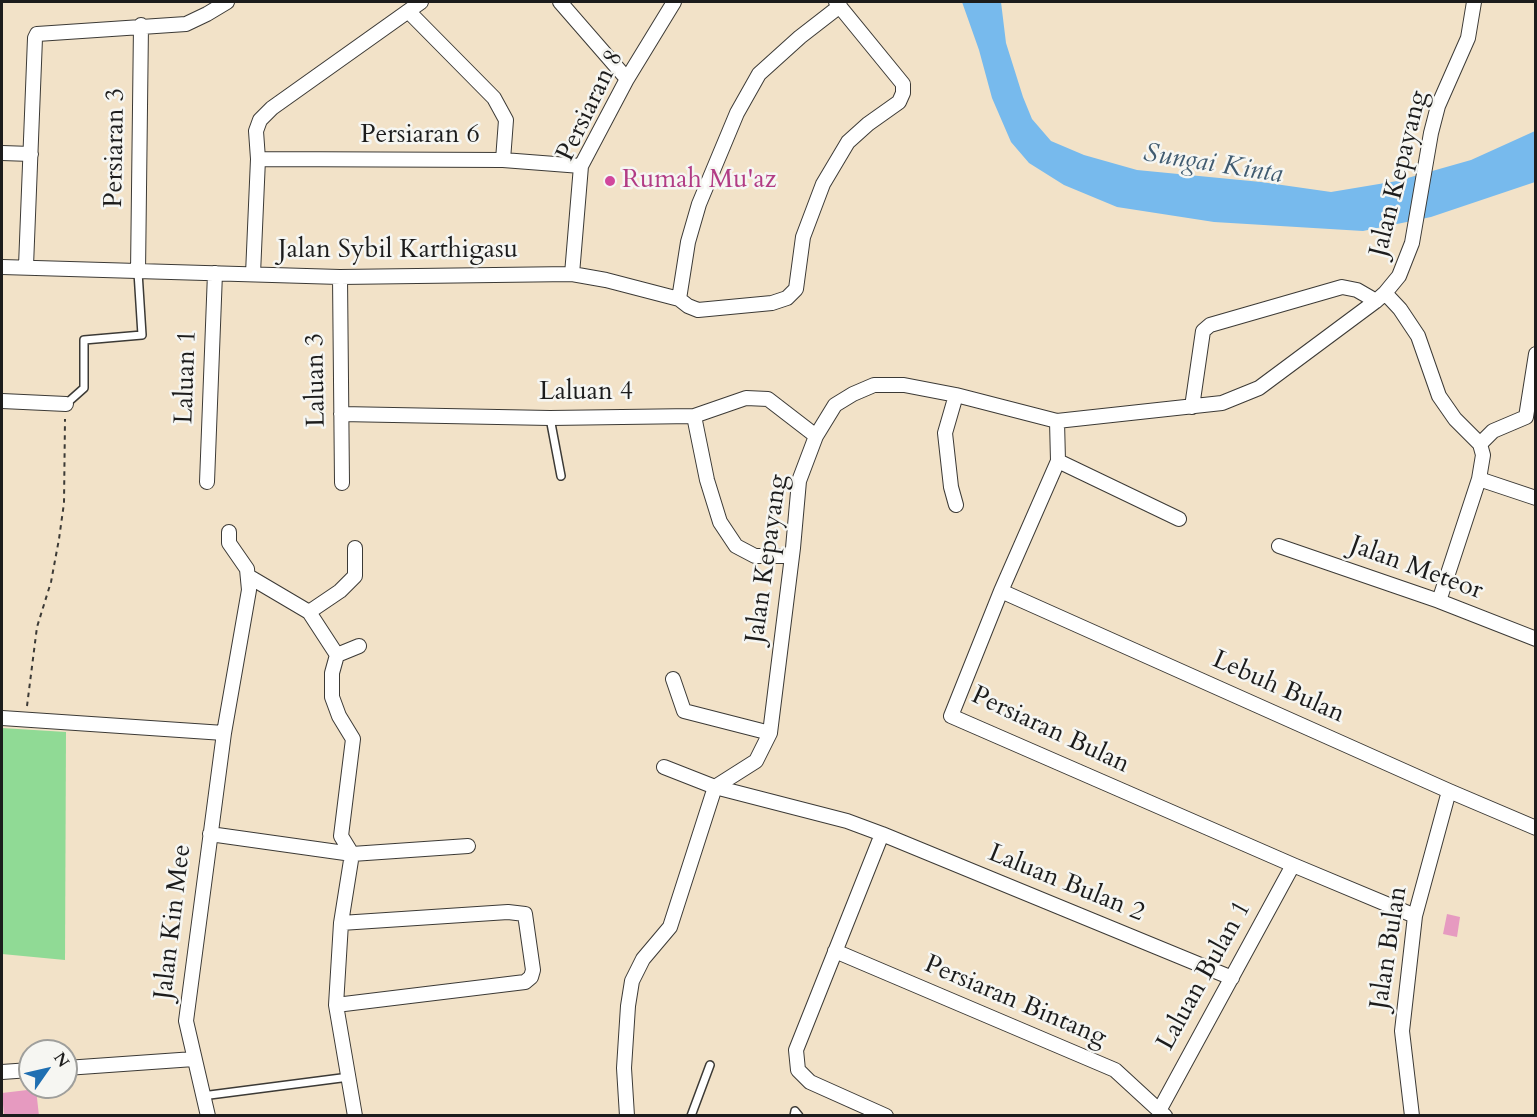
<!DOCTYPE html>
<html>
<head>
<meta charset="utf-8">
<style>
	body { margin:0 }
	#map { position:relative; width:1537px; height:1117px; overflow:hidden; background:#f2e2c8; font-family:Cardo,serif }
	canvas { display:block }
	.frame { position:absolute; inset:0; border:3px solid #1c1c1c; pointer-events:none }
	.north { position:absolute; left:18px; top:1039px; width:60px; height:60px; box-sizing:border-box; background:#f6f6f2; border:2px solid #9f9f9c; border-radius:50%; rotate:56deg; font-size:16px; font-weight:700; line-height:24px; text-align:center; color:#1c1c1c }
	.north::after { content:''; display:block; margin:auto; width:21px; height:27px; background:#1f6fb2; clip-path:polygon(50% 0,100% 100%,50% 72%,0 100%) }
</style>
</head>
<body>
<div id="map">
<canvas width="1537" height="1117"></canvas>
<div class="frame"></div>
<div class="north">N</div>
</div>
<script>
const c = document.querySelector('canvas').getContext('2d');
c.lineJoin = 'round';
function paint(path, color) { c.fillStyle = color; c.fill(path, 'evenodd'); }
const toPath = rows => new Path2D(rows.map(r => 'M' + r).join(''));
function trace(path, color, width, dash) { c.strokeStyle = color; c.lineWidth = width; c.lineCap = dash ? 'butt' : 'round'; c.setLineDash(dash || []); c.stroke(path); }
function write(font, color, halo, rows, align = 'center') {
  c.font = font + ' Cardo,serif'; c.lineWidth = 5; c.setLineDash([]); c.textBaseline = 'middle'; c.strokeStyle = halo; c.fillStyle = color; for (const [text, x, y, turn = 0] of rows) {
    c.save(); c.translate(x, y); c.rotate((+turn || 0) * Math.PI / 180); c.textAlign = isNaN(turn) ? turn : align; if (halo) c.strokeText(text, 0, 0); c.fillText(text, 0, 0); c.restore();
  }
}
paint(toPath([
	[2,728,66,732,65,960,2,954]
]), '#90da95');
paint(toPath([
	[962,2,1001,2,1006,43,1023,97,1032,119,1051,141,1084,155,1137,170,1261,182,1331,192,1397,181,1471,160,1535,131,1535,182,1431,217,1363,231,1214,222,1117,207,1064,185,1029,163,1011,142,992,98,979,50]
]), '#77baed');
paint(toPath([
	[1447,914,1460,917,1457,937,1443,934],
	[36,1089,39,1116,4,1116,2,1093]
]), '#e69ac0');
const lane = toPath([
	[66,404,84,388,84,340,142,335,138,272],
	[550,418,561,476],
	[202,1096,349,1077],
	[691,1116,710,1065],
	[794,1116,795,1111,799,1116]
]);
const street = toPath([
	[560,2,627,79],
	[409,12,494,98,506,120,503,160],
	[2,153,31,154],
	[258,159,503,160,581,166],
	[26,266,35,38,37,34,186,24,207,14,227,2],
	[2,267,340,277,572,274,606,280,679,299,688,306,698,310,772,303,787,298,796,289,803,237,823,184,848,142,868,124,899,102,903,93,903,84,836,2],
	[138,272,141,25],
	[253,274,258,159,256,131,260,120,272,108,421,2],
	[572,274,581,166,627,79,674,2],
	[340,277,342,483],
	[1385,293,1400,309,1418,336,1439,396,1455,419,1480,444,1483,455,1479,479,1439,601],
	[679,299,688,242,699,204,737,113,759,74,800,37,840,6],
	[956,395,945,433,951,487,956,505],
	[2,401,66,404],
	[1192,407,1203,331,1210,325,1342,287,1357,290,1376,301],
	[341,414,550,418,694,416,746,398,768,399,816,436],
	[694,416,707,480,720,522,736,546,755,556,792,556],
	[1057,421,1058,461,1001,591,951,716,1293,865,1415,916],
	[1480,444,1493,431,1526,417,1536,354],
	[1058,461,1179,519],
	[1479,479,1536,498],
	[207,482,215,273],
	[1279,546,1439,601,1536,639],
	[248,576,309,612,337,655],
	[1001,591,1449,791,1536,828],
	[309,612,340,591,355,576,355,548],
	[673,679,684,711,770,733],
	[2,718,224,733],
	[664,767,715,787,847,821,882,834,1232,978],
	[210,834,352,854,468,846],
	[882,834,796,1050,798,1070,810,1082,886,1116],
	[835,951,1115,1070,1165,1116],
	[336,1005,525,982,531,977,533,970,525,914,508,912,341,923],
	[66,1068,194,1059],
	[2,1072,30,1070],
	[1160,1109,1293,865],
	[208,1116,186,1021,224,733,249,590,247,569,229,543,229,532],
	[355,1116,336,1005,341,923,352,854,341,836,353,739,339,716,332,697,332,673,337,655,359,646],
	[627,1116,624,1068,628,1006,632,981,643,959,670,927,715,787,756,761,770,733,793,548,799,481,816,436,835,405,853,394,874,385,904,385,956,395,1057,421,1222,403,1259,388,1376,301,1385,293,1399,276,1412,243,1431,133,1438,106,1468,38,1474,2],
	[1412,1116,1402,1031,1415,916,1449,791]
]);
trace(lane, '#3c3a36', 10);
trace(street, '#3c3a36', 16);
trace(toPath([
	[27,706,37,627,51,582,59,539,64,503,65,419]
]), '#3c3a36', 2, [4.5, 4.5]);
trace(lane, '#fff', 7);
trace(street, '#fff', 14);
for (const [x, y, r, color] of [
	[610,181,6,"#d1479c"]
]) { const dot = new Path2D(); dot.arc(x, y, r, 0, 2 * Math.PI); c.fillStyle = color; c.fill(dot); trace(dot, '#f6f6f2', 2); }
write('26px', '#1c1c1c', '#f6f6f2', [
	["Persiaran 8",591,106,-64],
	["Persiaran 6",420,136],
	["Persiaran 3",116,148,-89],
	["Jalan Kepayang",1400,174,-76],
	["Jalan Sybil Karthigasu",398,251],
	["Laluan 1",187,377,-88],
	["Laluan 3",317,380,-91],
	["Laluan 4",586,393],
	["Jalan Kepayang",768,559,-82],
	["Jalan Meteor",1416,569,20],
	["Lebuh Bulan",1278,688,24],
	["Persiaran Bulan",1050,731,25],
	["Laluan Bulan 2",1066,884,22],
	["Jalan Kin Mee",174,922,-83],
	["Jalan Bulan",1390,948,-81],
	["Laluan Bulan 1",1205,976,-61],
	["Persiaran Bintang",1015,1002,23]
]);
write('26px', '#b23c85', '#f6f6f2', [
	["Rumah Mu'az",622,181]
], 'left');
write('italic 27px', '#405b70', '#f6f6f2', [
	["Sungai Kinta",1213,165,9]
]);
</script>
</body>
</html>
